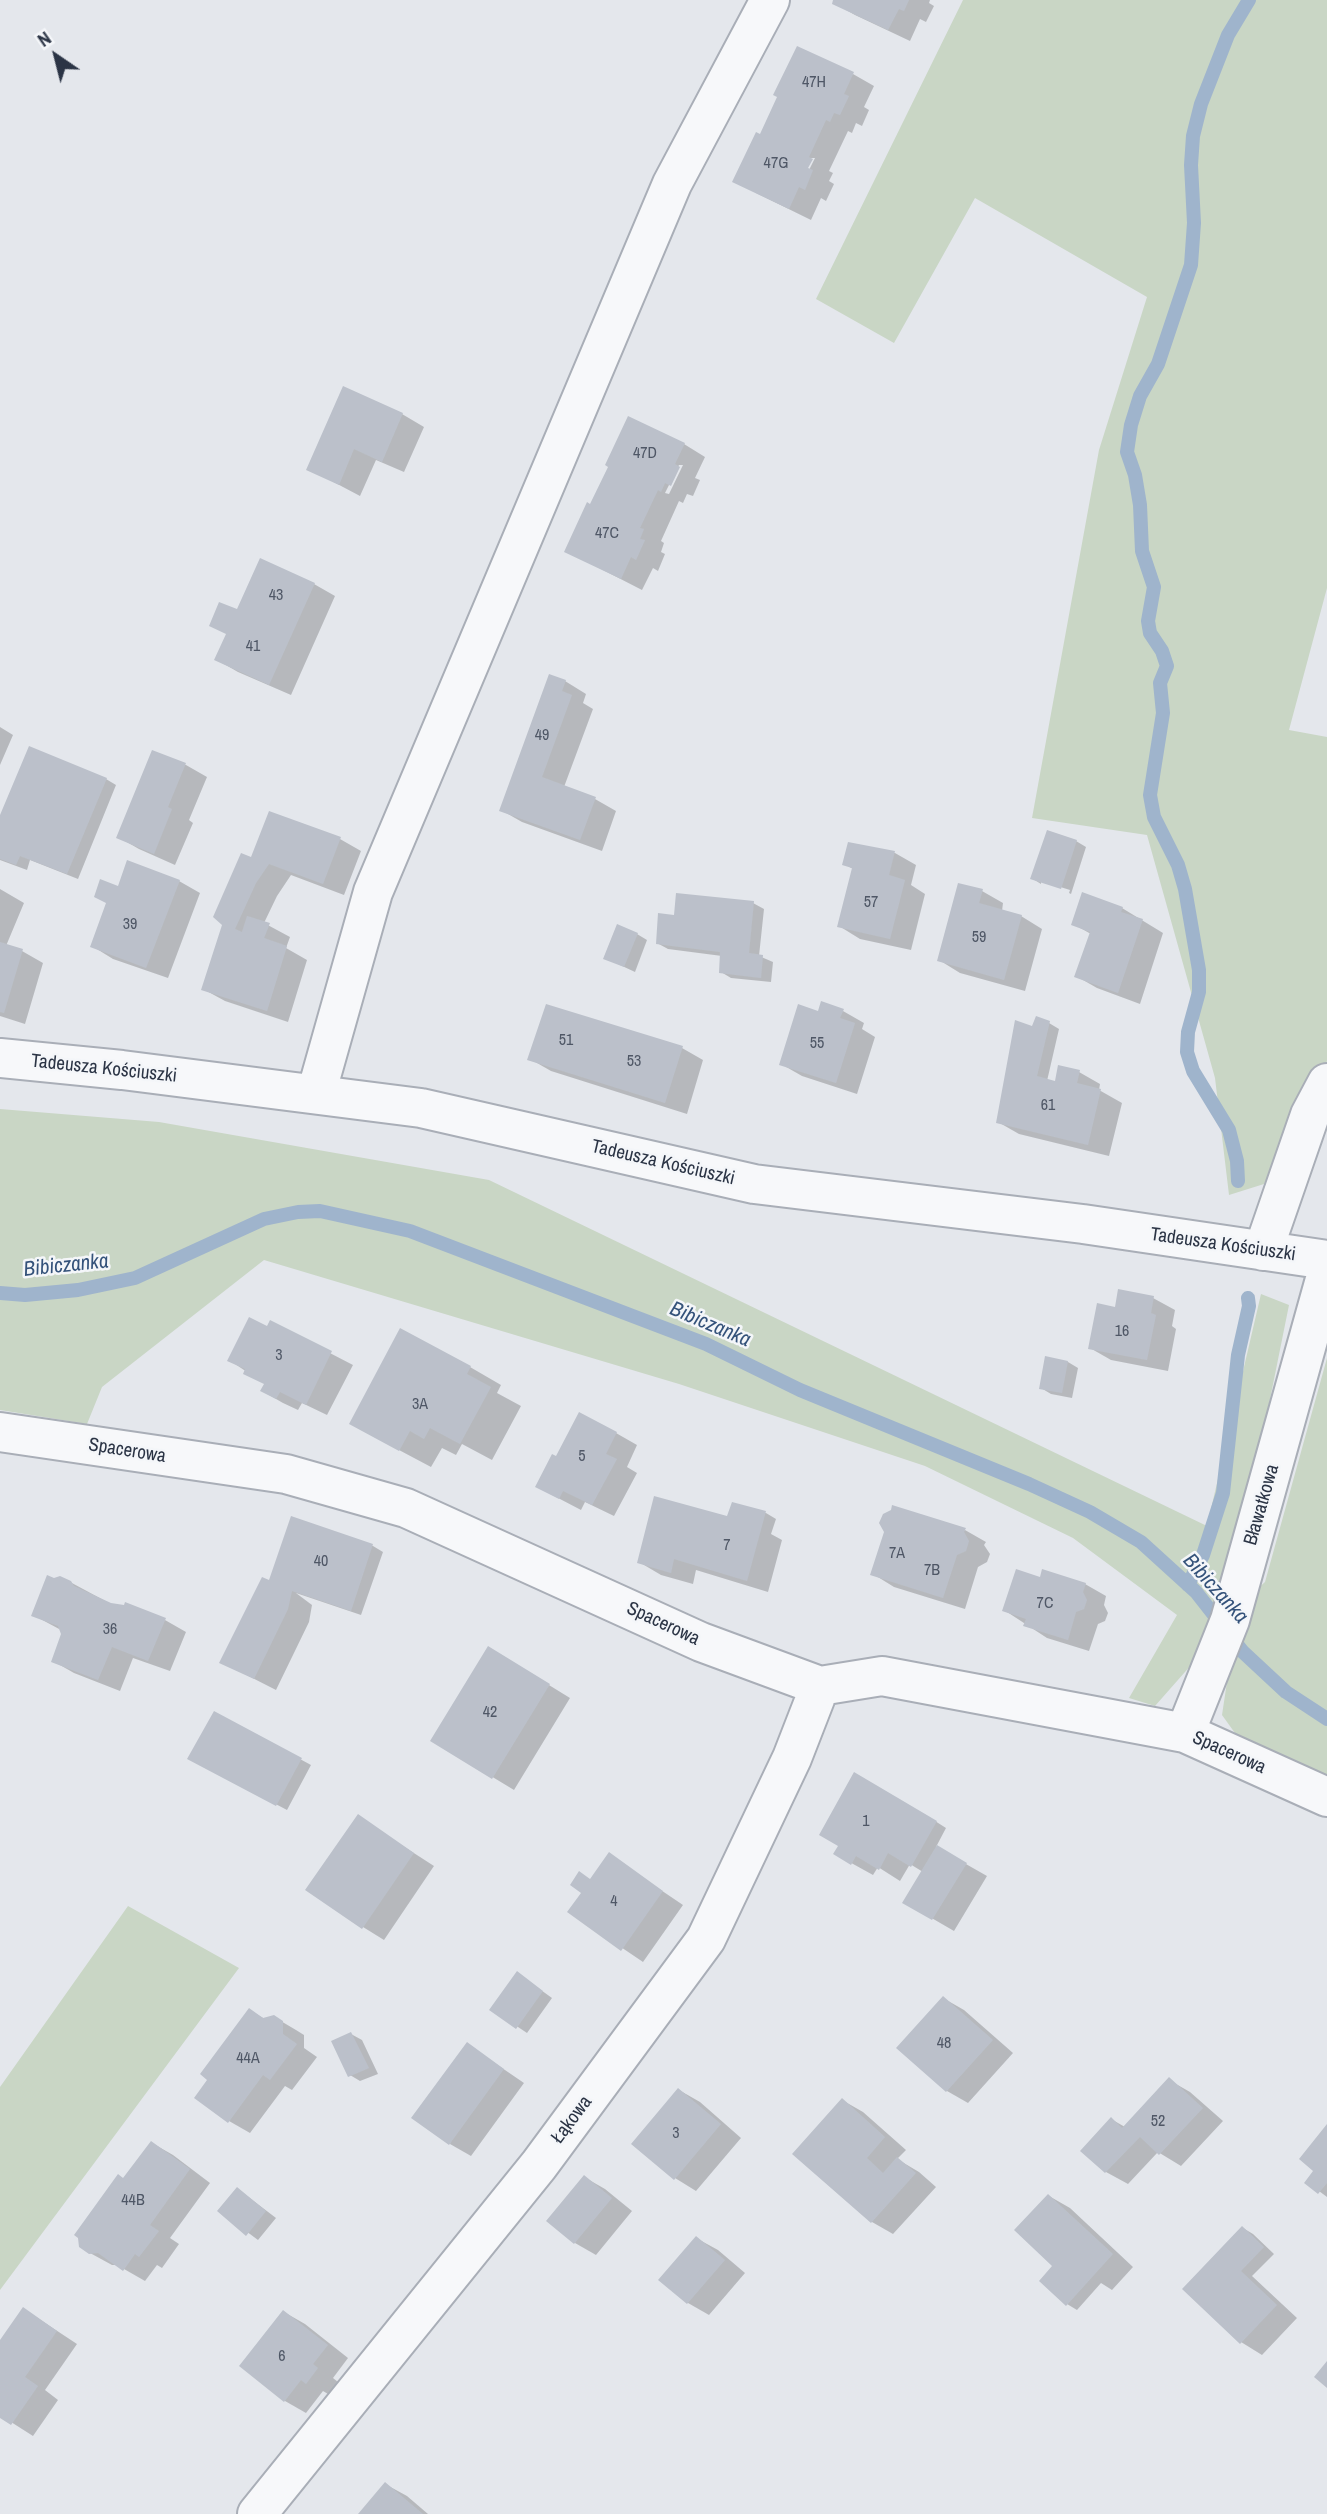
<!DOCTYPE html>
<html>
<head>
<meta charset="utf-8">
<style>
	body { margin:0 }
	#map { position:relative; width:1327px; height:2514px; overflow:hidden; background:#e4e7ec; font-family:"Archivo Narrow",sans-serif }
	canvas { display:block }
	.north { position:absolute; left:21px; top:21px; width:70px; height:70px; -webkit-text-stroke:5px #f4f6f9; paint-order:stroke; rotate:325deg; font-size:19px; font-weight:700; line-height:28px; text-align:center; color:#2b3445 }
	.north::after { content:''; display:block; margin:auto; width:24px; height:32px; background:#2b3445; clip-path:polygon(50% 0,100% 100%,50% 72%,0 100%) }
</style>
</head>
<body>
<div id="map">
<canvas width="1327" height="2514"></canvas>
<div class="north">N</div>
</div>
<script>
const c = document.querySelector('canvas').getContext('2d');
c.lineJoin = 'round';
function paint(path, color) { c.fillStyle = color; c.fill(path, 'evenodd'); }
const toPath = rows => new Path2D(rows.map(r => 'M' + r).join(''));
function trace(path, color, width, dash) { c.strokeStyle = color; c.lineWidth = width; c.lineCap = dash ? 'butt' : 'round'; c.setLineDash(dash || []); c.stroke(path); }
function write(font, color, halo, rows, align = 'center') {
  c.font = font + ' "Archivo Narrow",sans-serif'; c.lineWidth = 5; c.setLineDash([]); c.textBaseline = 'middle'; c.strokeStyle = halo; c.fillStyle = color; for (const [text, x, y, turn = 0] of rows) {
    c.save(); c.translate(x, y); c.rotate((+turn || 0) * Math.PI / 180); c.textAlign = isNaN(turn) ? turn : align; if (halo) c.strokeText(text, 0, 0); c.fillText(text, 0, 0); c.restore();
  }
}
paint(toPath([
	[963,0,1327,0,1327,588,1289,730,1327,737,1327,1061,1264,1184,1229,1195,1215,1078,1147,835,1032,818,1099,450,1147,297,975,198,894,343,816,299],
	[0,1109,159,1122,489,1180,1207,1526,1261,1294,1289,1305,1241,1543,1207,1647,1155,1706,1129,1698,1177,1615,1073,1538,925,1466,679,1384,264,1260,102,1387,87,1424,0,1410],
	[1327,1358,1327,1781,1245,1747,1222,1715,1232,1649,1254,1592,1265,1582],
	[128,1906,239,1968,0,2290,0,2087]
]), '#c9d6c5');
paint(toPath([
	[835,0,930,0,929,3,934,6,926,22,920,19,910,41,855,15,834,3],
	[853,74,874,86,864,107,869,110,862,126,856,123,852,133,848,131,829,171,833,173,829,181,834,184,826,201,821,198,811,220,756,193,760,136],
	[811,158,815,158,806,176,803,175],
	[402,414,424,427,404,472,376,460,360,496,309,469],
	[684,444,705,457,695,478,700,480,693,496,687,494,683,503,679,501,661,541,664,543,661,552,665,554,658,571,653,568,642,590,566,551,591,506],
	[679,465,683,465,669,494,665,493],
	[314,584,335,596,291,695,238,672,217,660,238,612],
	[565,681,586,694,583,703,593,709,564,787,595,799,616,811,602,851,522,822,501,810],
	[0,727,13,735,0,765],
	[153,752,186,765,207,777,189,820,193,823,175,865,139,849,118,837],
	[106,779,116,785,78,879,30,860,27,870,0,860,0,820],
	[270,813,340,839,361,851,344,895,291,875,277,896,264,923,290,937,286,948,307,960,288,1022,225,1001,203,989],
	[1076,841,1086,847,1071,894,1069,893,1070,890,1041,881,1041,884,1033,879],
	[849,844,895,853,916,865,911,885,925,894,911,950,860,939,839,926,853,869,844,864],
	[179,881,200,893,168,978,113,959,92,946,119,888],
	[0,889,24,903,6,946,22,951,43,963,25,1024,0,1016],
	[982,891,1003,903,1002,911,1021,916,1042,929,1025,991,960,973,939,960],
	[753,903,764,909,759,956,773,962,771,982,731,978,721,972,722,956,668,949,657,943,675,917],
	[1122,908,1163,933,1140,1004,1097,988,1076,976,1091,934,1073,924],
	[637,934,647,940,635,972,605,958],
	[822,1003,843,1011,864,1023,862,1029,875,1037,857,1094,802,1076,781,1064,819,1013],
	[1049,1023,1059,1029,1047,1081,1056,1083,1079,1072,1100,1084,1099,1090,1122,1103,1109,1156,1019,1134,998,1122,1033,1029],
	[682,1048,703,1060,687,1114,551,1071,530,1059],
	[1153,1298,1175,1310,1172,1326,1176,1329,1168,1371,1111,1360,1090,1348,1116,1309],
	[270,1322,353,1365,327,1415,302,1403,298,1410,283,1403,262,1391,265,1384,229,1360,268,1328],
	[1047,1358,1068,1362,1078,1368,1072,1398,1051,1394,1041,1388],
	[470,1367,501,1385,497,1393,521,1406,492,1460,462,1444,456,1455,442,1448,431,1467,382,1441],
	[616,1433,637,1445,627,1467,637,1473,614,1516,585,1502,581,1510,537,1487,557,1458],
	[733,1504,766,1513,776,1519,771,1534,782,1540,768,1592,696,1570,693,1584,661,1575,639,1562,736,1521],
	[292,1519,373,1546,383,1552,361,1615,296,1593,312,1605,309,1622,276,1690,221,1662,279,1587],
	[965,1530,986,1542,984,1545,990,1554,987,1562,978,1567,965,1609,894,1587,873,1574],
	[1041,1579,1085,1584,1106,1596,1104,1605,1108,1613,1105,1621,1098,1624,1089,1651,1047,1638,1004,1610],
	[70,1582,111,1604,165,1620,186,1632,170,1671,133,1658,120,1691,74,1673,53,1661,63,1634,61,1630,33,1615],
	[510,1661,570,1698,514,1790,433,1741],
	[215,1713,311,1765,287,1810,211,1770],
	[358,1817,434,1866,384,1940,363,1927],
	[935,1821,946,1828,936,1847,987,1876,954,1931,904,1902,923,1872,910,1864,900,1881,878,1867,873,1875,835,1854],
	[609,1855,683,1905,643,1962,569,1912],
	[527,1980,552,1998,527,2033,491,2009],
	[943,1998,964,2010,1013,2053,968,2103,947,2091],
	[249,2010,265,2019,274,2017,296,2030,304,2035,304,2048,317,2057,292,2090,285,2086,250,2133,229,2121],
	[351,2034,362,2040,378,2074,360,2081,350,2075],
	[467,2044,524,2083,471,2156,450,2144],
	[1169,2080,1190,2092,1223,2121,1181,2166,1158,2152,1128,2184,1106,2172,1083,2151,1111,2119,1125,2127],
	[679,2090,700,2102,741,2138,696,2191,675,2178],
	[842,2100,863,2112,906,2150,897,2159,919,2172,936,2187,893,2234,872,2222],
	[1327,2127,1327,2197,1307,2182,1316,2171],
	[152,2143,173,2155,210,2183,170,2238,179,2244,162,2268,157,2265,145,2281,117,2265,112,2265,90,2253,124,2180],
	[584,2177,605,2189,632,2211,596,2255,575,2243],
	[238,2189,276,2218,258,2240,219,2211],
	[1049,2196,1070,2208,1133,2267,1112,2290,1101,2283,1077,2310,1067,2304,1055,2266],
	[1243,2228,1253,2234,1274,2254,1252,2276,1297,2318,1262,2355,1241,2342,1185,2289],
	[696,2238,718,2250,745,2273,709,2315,688,2303,661,2280],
	[24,2309,77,2344,45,2390,58,2400,33,2436,0,2415,0,2343],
	[284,2312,305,2324,348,2358,333,2378,338,2382,328,2394,323,2391,306,2413,285,2401,241,2366],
	[385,2484,407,2496,428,2514,360,2514]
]), '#0003');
trace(toPath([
	[1238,1181,1237,1161,1229,1130,1193,1071,1187,1052,1188,1032,1199,992,1199,970,1185,889,1178,865,1154,817,1150,795,1163,713,1160,683,1167,666,1162,651,1150,633,1148,621,1154,587,1142,551,1140,505,1135,475,1127,452,1131,425,1140,396,1158,364,1191,265,1194,223,1191,165,1193,136,1201,104,1228,35,1249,0],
	[0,1293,25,1295,78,1290,135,1278,264,1219,298,1212,320,1211,410,1231,706,1344,800,1390,1029,1484,1090,1512,1141,1542,1196,1592,1243,1652,1286,1692,1327,1719],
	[1188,1585,1203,1555,1223,1493,1238,1355,1249,1306,1248,1298]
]), '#9fb4cc', 14);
paint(toPath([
	[833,0,909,0,904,11,899,9,888,30,832,4],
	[797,46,854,72,844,94,849,96,840,115,834,113,830,122,826,120,809,157,813,159,808,168,813,170,805,190,799,187,789,209,732,182,756,132,760,134,777,97,773,95],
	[343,386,403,413,382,462,354,449,339,485,306,470],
	[628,416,685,443,675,464,680,467,671,486,665,483,661,492,658,490,640,528,644,529,640,539,645,540,636,560,631,557,621,579,564,552,587,502,590,504,608,467,605,465],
	[260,558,315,583,269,685,214,660,226,634,209,626,219,602,237,609],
	[549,674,566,680,562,691,572,695,542,777,596,797,580,840,499,811],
	[29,746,107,778,67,874,20,856,16,865,0,859,0,815],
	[152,750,186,763,168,807,172,809,154,854,116,838],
	[269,811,341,837,323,884,269,864,256,883,235,929,242,932,247,916,270,923,264,938,287,946,267,1011,201,990,222,925,213,917,241,853,251,857],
	[1047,830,1077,840,1061,889,1030,879],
	[848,842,895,851,889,875,905,880,890,939,837,927,852,868,842,865],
	[127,860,180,880,146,968,90,947,106,903,94,897,100,879,118,886],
	[958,883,983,889,979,903,1022,915,1004,980,937,961],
	[1082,892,1123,907,1121,912,1143,919,1118,993,1074,977,1090,932,1071,925],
	[676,893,754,901,749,953,763,955,761,978,719,973,720,952,656,944,658,913,674,915],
	[617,924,638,933,624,967,603,959],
	[0,942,23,949,4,1013,0,1012],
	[821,1001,844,1009,840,1018,855,1023,836,1083,779,1065,798,1004,818,1011],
	[546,1004,683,1046,665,1103,527,1060],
	[1036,1016,1050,1021,1037,1076,1055,1081,1058,1065,1080,1070,1077,1083,1101,1089,1088,1145,996,1123,1015,1020,1032,1026],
	[1118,1289,1154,1296,1151,1313,1156,1315,1147,1360,1088,1349,1097,1303,1115,1307],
	[249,1317,267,1326,270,1320,332,1351,306,1405,280,1392,276,1399,260,1391,264,1384,243,1374,245,1369,227,1361],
	[400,1328,471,1366,467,1374,491,1387,460,1444,430,1428,424,1439,410,1431,399,1451,349,1424],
	[1045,1356,1068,1361,1062,1393,1039,1389],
	[579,1412,617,1432,606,1454,617,1459,592,1505,563,1491,559,1499,535,1487,552,1454,556,1456],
	[654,1496,727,1516,732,1502,766,1511,747,1581,674,1559,671,1573,637,1563],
	[892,1505,966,1528,964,1532,969,1541,966,1551,957,1555,943,1598,870,1575,884,1532,879,1523,883,1514,891,1510],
	[291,1516,373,1544,351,1611,292,1591,288,1609,254,1679,219,1663,262,1577,269,1580],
	[1016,1569,1040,1577,1042,1569,1086,1583,1083,1592,1087,1600,1084,1609,1076,1612,1068,1640,1023,1626,1026,1619,1002,1611],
	[47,1575,54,1578,60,1576,71,1581,74,1586,111,1603,124,1605,125,1602,166,1618,148,1661,112,1647,98,1680,51,1662,61,1634,58,1626,31,1616],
	[488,1646,550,1684,492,1779,430,1741],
	[214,1711,302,1758,276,1806,187,1759],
	[854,1772,937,1821,911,1867,888,1853,879,1870,856,1856,851,1865,833,1854,838,1846,819,1835],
	[358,1814,414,1853,362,1929,305,1890],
	[937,1845,967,1863,932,1920,902,1903],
	[609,1852,663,1891,621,1951,567,1912,581,1893,570,1885,579,1871,590,1879],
	[517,1971,543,1991,516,2029,489,2010],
	[943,1996,993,2040,946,2092,896,2048],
	[249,2008,263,2018,274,2015,283,2021,283,2034,297,2044,270,2080,263,2075,228,2123,194,2098,207,2080,200,2074],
	[351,2032,369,2068,348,2077,331,2041],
	[467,2042,504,2069,449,2145,411,2118],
	[1169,2077,1203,2108,1159,2155,1140,2137,1105,2173,1080,2151,1111,2117,1122,2128],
	[678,2088,721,2124,674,2180,631,2144],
	[842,2098,885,2137,867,2158,883,2173,897,2157,916,2173,871,2223,792,2154],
	[1327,2124,1327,2183,1318,2194,1304,2183,1313,2171,1299,2159],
	[151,2141,190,2169,150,2225,159,2231,139,2257,135,2254,123,2271,98,2253,89,2254,79,2247,78,2238,74,2235,118,2174,123,2178],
	[584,2175,612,2198,574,2244,546,2221],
	[237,2187,266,2211,246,2236,217,2211],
	[1048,2194,1113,2254,1066,2306,1039,2281,1052,2266,1014,2230],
	[1242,2226,1264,2247,1241,2271,1277,2305,1240,2344,1182,2289],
	[696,2236,725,2260,687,2304,658,2280],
	[23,2307,57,2331,25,2377,38,2386,11,2425,0,2418,0,2340],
	[283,2310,328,2345,313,2364,318,2368,306,2384,301,2380,284,2402,239,2366],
	[1327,2361,1327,2388,1314,2377],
	[385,2482,423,2514,358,2514]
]), '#bbc0ca');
const minor = toPath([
	[0,1058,122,1070,421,1108,754,1184,1083,1224,1327,1260],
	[316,1094,373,892,672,184,770,0],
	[1263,1251,1310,1115,1327,1083],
	[0,1432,286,1474,406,1508,701,1642,820,1686,882,1676,1185,1733,1327,1797],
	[1185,1733,1230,1620,1327,1272],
	[257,2514,539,2165,706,1939,792,1758,820,1686]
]);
trace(minor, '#a9aeb7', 42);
trace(minor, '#f7f8fa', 38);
write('16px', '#4f5766', null, [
	["47H",814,83],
	["47G",776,164],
	["47D",645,454],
	["47C",607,534],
	["43",276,596],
	["41",253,647],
	["49",542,736],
	["57",871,903],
	["39",130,925],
	["59",979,938],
	["51",566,1041],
	["55",817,1044],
	["53",634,1062],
	["61",1048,1106],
	["16",1122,1332],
	["3",279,1356],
	["3A",420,1405],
	["5",582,1457],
	["7",727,1546],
	["7A",897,1554],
	["40",321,1562],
	["7B",932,1571],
	["7C",1045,1604],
	["36",110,1630],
	["42",490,1713],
	["1",866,1822],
	["4",614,1902],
	["48",944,2044],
	["44A",248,2059],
	["52",1158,2122],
	["3",676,2134],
	["44B",133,2201],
	["6",282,2357]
]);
write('19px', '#2b3445', '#f4f6f9', [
	["Tadeusza Kościuszki",104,1069,6],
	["Tadeusza Kościuszki",663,1163,13],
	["Tadeusza Kościuszki",1223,1245,8],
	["Spacerowa",127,1451,9],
	["Bławatkowa",1262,1505,-74],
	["Spacerowa",663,1624,25],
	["Spacerowa",1229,1753,24],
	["Łąkowa",572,2120,-53]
]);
write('italic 21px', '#34527a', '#f4f6f9', [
	["Bibiczanka",66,1266,-6],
	["Bibiczanka",710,1325,23],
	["Bibiczanka",1215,1589,48]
]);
</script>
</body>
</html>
